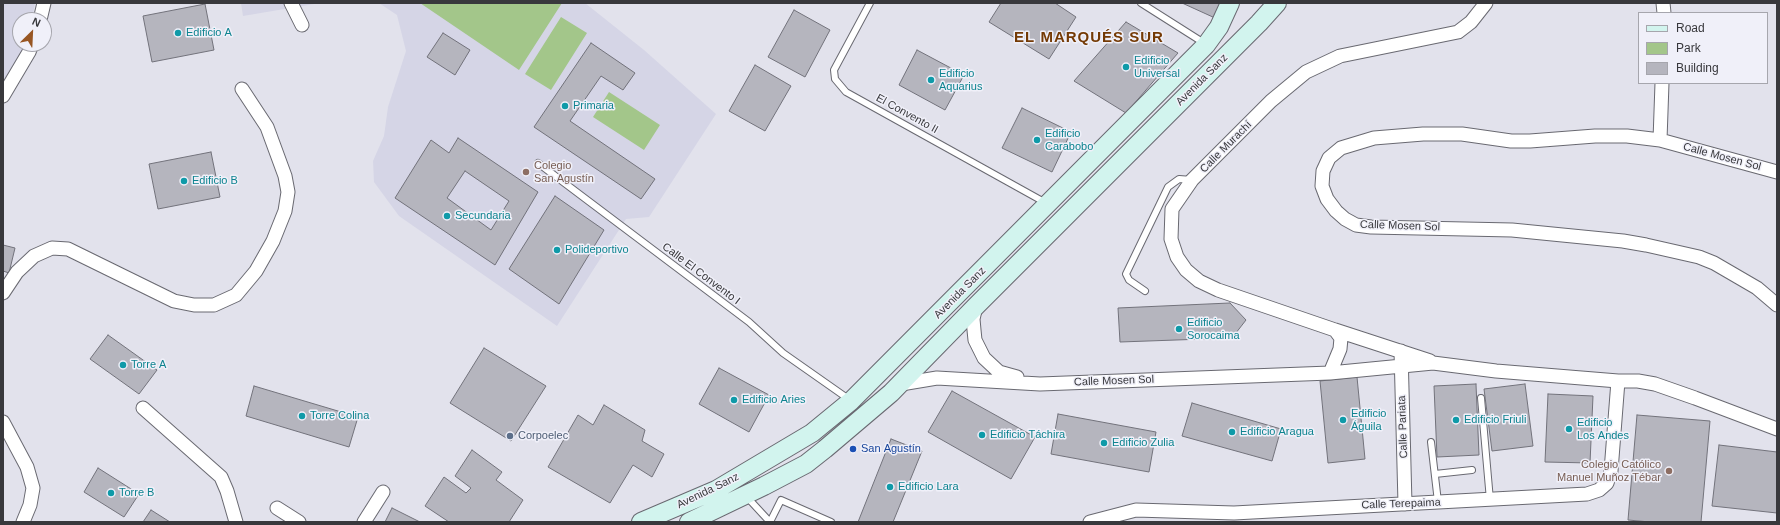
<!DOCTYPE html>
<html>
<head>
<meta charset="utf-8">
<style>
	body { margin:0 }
	#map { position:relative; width:1780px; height:525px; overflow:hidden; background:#e2e2ec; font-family:Arial,sans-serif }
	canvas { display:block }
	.frame { position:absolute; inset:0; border:4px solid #38383c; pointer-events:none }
	.legend { position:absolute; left:1638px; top:12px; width:130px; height:72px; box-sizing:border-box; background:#f0f0f9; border:1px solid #a6a6ad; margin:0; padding:5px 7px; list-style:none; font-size:12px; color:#38383c }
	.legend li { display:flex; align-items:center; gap:8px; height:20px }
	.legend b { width:20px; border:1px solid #a6a6ad }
	.north { position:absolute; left:12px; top:12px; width:40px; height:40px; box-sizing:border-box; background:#f0f0f9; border:1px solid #a6a6ad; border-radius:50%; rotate:24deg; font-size:11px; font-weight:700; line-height:16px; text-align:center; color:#38383c }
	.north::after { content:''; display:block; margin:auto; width:14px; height:18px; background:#985623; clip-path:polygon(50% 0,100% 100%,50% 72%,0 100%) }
</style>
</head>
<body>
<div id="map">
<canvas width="1780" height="525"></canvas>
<div class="frame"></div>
<ul class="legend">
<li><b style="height:5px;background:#d2f4ee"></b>Road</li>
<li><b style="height:11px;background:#a3c68a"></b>Park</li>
<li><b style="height:11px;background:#b5b5be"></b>Building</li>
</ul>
<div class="north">N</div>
</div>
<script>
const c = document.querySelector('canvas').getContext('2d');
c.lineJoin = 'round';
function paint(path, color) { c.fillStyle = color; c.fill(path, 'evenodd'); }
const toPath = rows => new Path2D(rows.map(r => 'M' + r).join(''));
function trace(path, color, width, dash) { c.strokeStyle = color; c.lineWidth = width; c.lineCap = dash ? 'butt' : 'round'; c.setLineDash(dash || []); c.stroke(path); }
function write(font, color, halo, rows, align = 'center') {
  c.font = font + ' Arial,sans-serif'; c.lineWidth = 3; c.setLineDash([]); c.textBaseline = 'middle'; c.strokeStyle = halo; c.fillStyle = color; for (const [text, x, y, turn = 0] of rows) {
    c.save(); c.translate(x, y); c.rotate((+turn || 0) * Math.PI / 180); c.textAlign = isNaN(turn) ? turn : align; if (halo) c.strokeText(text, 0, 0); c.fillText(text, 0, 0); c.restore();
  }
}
paint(toPath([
	[3,3,35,3,32,20,20,20,20,44,25,44,21,55,3,89],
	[241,3,320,3,243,16],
	[379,3,585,3,644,50,716,114,649,217,626,219,557,326,399,216,374,182,373,161,384,136,388,107,406,51,397,15]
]), '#d5d5e6');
paint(toPath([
	[420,3,562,3,519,70],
	[561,17,587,33,551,90,525,74],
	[609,92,660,125,644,150,593,117]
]), '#a3c68a');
const building = toPath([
	[1001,3,1055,3,1076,17,1049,59,989,22,1001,3],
	[1182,3,1221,3,1215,18,1182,3],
	[205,4,214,50,152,62,143,16,205,4],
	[794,10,830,30,805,77,768,57,794,10],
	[1126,22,1178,53,1126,113,1074,81,1126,22],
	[443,33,470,50,455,75,427,57,443,33],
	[591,43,635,73,623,90,601,76,570,121,655,179,641,199,534,127,591,43],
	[917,50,964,75,945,110,899,85,917,50],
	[755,65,791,86,765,131,729,111,755,65],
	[1022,108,1071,132,1052,172,1002,148,1022,108],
	[458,138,538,192,495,265,395,198,431,140,449,153,458,138],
	[465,171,509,201,491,230,447,198,465,171],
	[211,152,220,197,158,209,149,164,211,152],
	[555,196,604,230,559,304,509,269,555,196],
	[3,245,15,248,9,273,3,271,3,245],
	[1230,303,1246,320,1232,338,1120,342,1118,308,1230,303],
	[108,335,157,370,139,394,90,359,108,335],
	[484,348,546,386,511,441,450,403,484,348],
	[719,368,769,395,749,432,699,404,719,368],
	[1357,377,1365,459,1328,463,1320,381,1357,377],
	[1476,384,1479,455,1437,457,1434,386,1476,384],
	[1525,384,1533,446,1492,451,1484,389,1525,384],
	[254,386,358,417,349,447,246,416,254,386],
	[952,391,1035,437,1011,479,928,432,952,391],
	[1548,394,1593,396,1590,463,1545,462,1548,394],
	[1192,403,1281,429,1272,461,1182,436,1192,403],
	[604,405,645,430,642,441,664,454,652,477,633,465,610,503,548,467,578,415,593,425,604,405],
	[1058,414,1156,432,1149,472,1051,454,1058,414],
	[1637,415,1710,421,1701,522,1650,522,1628,520,1637,415],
	[891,439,922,451,893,522,858,522,891,439],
	[1719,445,1777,452,1777,513,1712,506,1719,445],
	[472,450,502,472,496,480,523,500,509,522,449,522,425,506,444,477,466,493,471,488,455,476,472,450],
	[98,468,139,494,124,517,84,492,98,468],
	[392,508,420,522,385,522,392,508],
	[151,510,170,522,143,522,151,510]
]);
paint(building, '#b5b5be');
trace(building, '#72727b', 1);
const lane = toPath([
	[870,3,834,70,835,79,846,92,1046,203],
	[1141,3,1204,43],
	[538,163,749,322,783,353,850,400],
	[1145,291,1129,280,1126,274,1168,187,1179,179,1192,180],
	[1481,398,1490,500],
	[1431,442,1438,502],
	[1435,474,1472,470],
	[746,496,770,522],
	[770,522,781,500,831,522]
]);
const street = toPath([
	[291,3,302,25],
	[1663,3,1664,13],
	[40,20,44,3],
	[3,96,29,52,32,44],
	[1660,140,1662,83],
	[1777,172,1660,140,1627,136,1595,136,1530,141,1511,141,1462,134,1423,134,1374,138,1341,148,1329,158,1323,171,1322,186,1327,199,1336,211,1345,219,1356,225,1371,227,1512,230,1623,241,1646,245,1699,257,1714,263,1757,288,1777,305],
	[3,293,17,272,34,256,52,248,68,249,174,301,194,305,214,305,236,295,256,271,273,241,285,211,288,192,285,176,267,127,242,89],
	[976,306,973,319,974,330,975,340,984,358,999,372,1017,377],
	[1335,330,1430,361],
	[1401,351,1405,504],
	[1330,373,1340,349,1341,338,1335,330,1218,290,1199,281,1186,270,1177,257,1171,239,1172,209,1192,180,1271,101,1306,72,1340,56,1458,32,1471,22,1486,3],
	[901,384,937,378,1040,384,1330,373,1433,363,1496,371,1618,381,1638,381,1655,384,1695,398,1777,429],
	[143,408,221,477,227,491,236,522],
	[3,422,27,467,33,488,30,505,23,522],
	[277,508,299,522],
	[364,522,383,492],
	[1090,522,1136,510,1234,513,1587,494,1599,490,1607,483,1611,471,1618,381]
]);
const secondary = toPath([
	[641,522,716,490,812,433,851,401,1206,45,1219,27,1230,3],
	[689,522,764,486,806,464,825,449,891,393,976,306,1259,23,1277,3]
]);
trace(lane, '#696971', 8);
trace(street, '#696971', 15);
trace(secondary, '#696971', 20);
trace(lane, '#fff', 6);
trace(street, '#fff', 13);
trace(secondary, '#d2f4ee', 18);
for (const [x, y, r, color] of [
	[178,33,4,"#0f9aa8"],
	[1126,67,4,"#0f9aa8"],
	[931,80,4,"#0f9aa8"],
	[565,106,4,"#0f9aa8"],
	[1037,140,4,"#0f9aa8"],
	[526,172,4,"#8d6e63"],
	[184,181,4,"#0f9aa8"],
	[447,216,4,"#0f9aa8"],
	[557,250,4,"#0f9aa8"],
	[1179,329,4,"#0f9aa8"],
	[123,365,4,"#0f9aa8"],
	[734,400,4,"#0f9aa8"],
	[302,416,4,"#0f9aa8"],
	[1343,420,4,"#0f9aa8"],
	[1456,420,4,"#0f9aa8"],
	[1569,429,4,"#0f9aa8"],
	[1232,432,4,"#0f9aa8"],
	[982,435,4,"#0f9aa8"],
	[510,436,4,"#5c6f8a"],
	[1104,443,4,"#0f9aa8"],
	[853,449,4,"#1a4fb4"],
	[1669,471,4,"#8d6e63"],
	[890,487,4,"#0f9aa8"],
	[111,493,4,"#0f9aa8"]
]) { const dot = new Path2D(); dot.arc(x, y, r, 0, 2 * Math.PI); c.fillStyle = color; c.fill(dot); trace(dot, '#f0f0f9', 1.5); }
write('11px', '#0d838f', '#f0f0f9', [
	["Edificio A",186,33],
	["Edificio",1134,61],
	["Universal",1134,74],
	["Edificio",939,74],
	["Aquarius",939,87],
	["Primaria",573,106],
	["Edificio",1045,134],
	["Carabobo",1045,147],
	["Edificio B",192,181],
	["Secundaria",455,216],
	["Polideportivo",565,250],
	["Edificio",1187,323],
	["Sorocaima",1187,336],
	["Torre A",131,365],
	["Edificio Aries",742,400],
	["Edificio",1351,414],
	["Águila",1351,427],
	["Torre Colina",310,416],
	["Edificio Friuli",1464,420],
	["Edificio",1577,423],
	["Los Andes",1577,436],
	["Edificio Aragua",1240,432],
	["Edificio Táchira",990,435],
	["Edificio Zulia",1112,443],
	["Edificio Lara",898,487],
	["Torre B",119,493]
], 'left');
write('11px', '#38383c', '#f0f0f9', [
	["Avenida Sanz",1202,80,-45],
	["El Convento II",907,114,29],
	["Calle Murachí",1226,147,-45],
	["Calle Mosen Sol",1722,157,15],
	["Calle Mosen Sol",1400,226,2],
	["Calle El Convento I",701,274,37],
	["Avenida Sanz",960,293,-45],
	["Calle Mosen Sol",1114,381,-2],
	["Calle Pariata",1403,427,-92],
	["Avenida Sanz",708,491,-26],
	["Calle Terepaima",1401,504,-2]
]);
write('11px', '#785e54', '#f0f0f9', [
	["Colegio",534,166],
	["San Agustín",534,179],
	["Colegio Católico",1661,465,"right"],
	["Manuel Muñoz Tébar",1661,478,"right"]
], 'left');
write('11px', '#4e5e75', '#f0f0f9', [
	["Corpoelec",518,436]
], 'left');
write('11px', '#164399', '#f0f0f9', [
	["San Agustín",861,449]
], 'left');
c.letterSpacing = '1px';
write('bold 15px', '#743a05', '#f0f0f9', [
	["EL MARQUÉS SUR",1089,38]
]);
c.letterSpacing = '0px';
</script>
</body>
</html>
